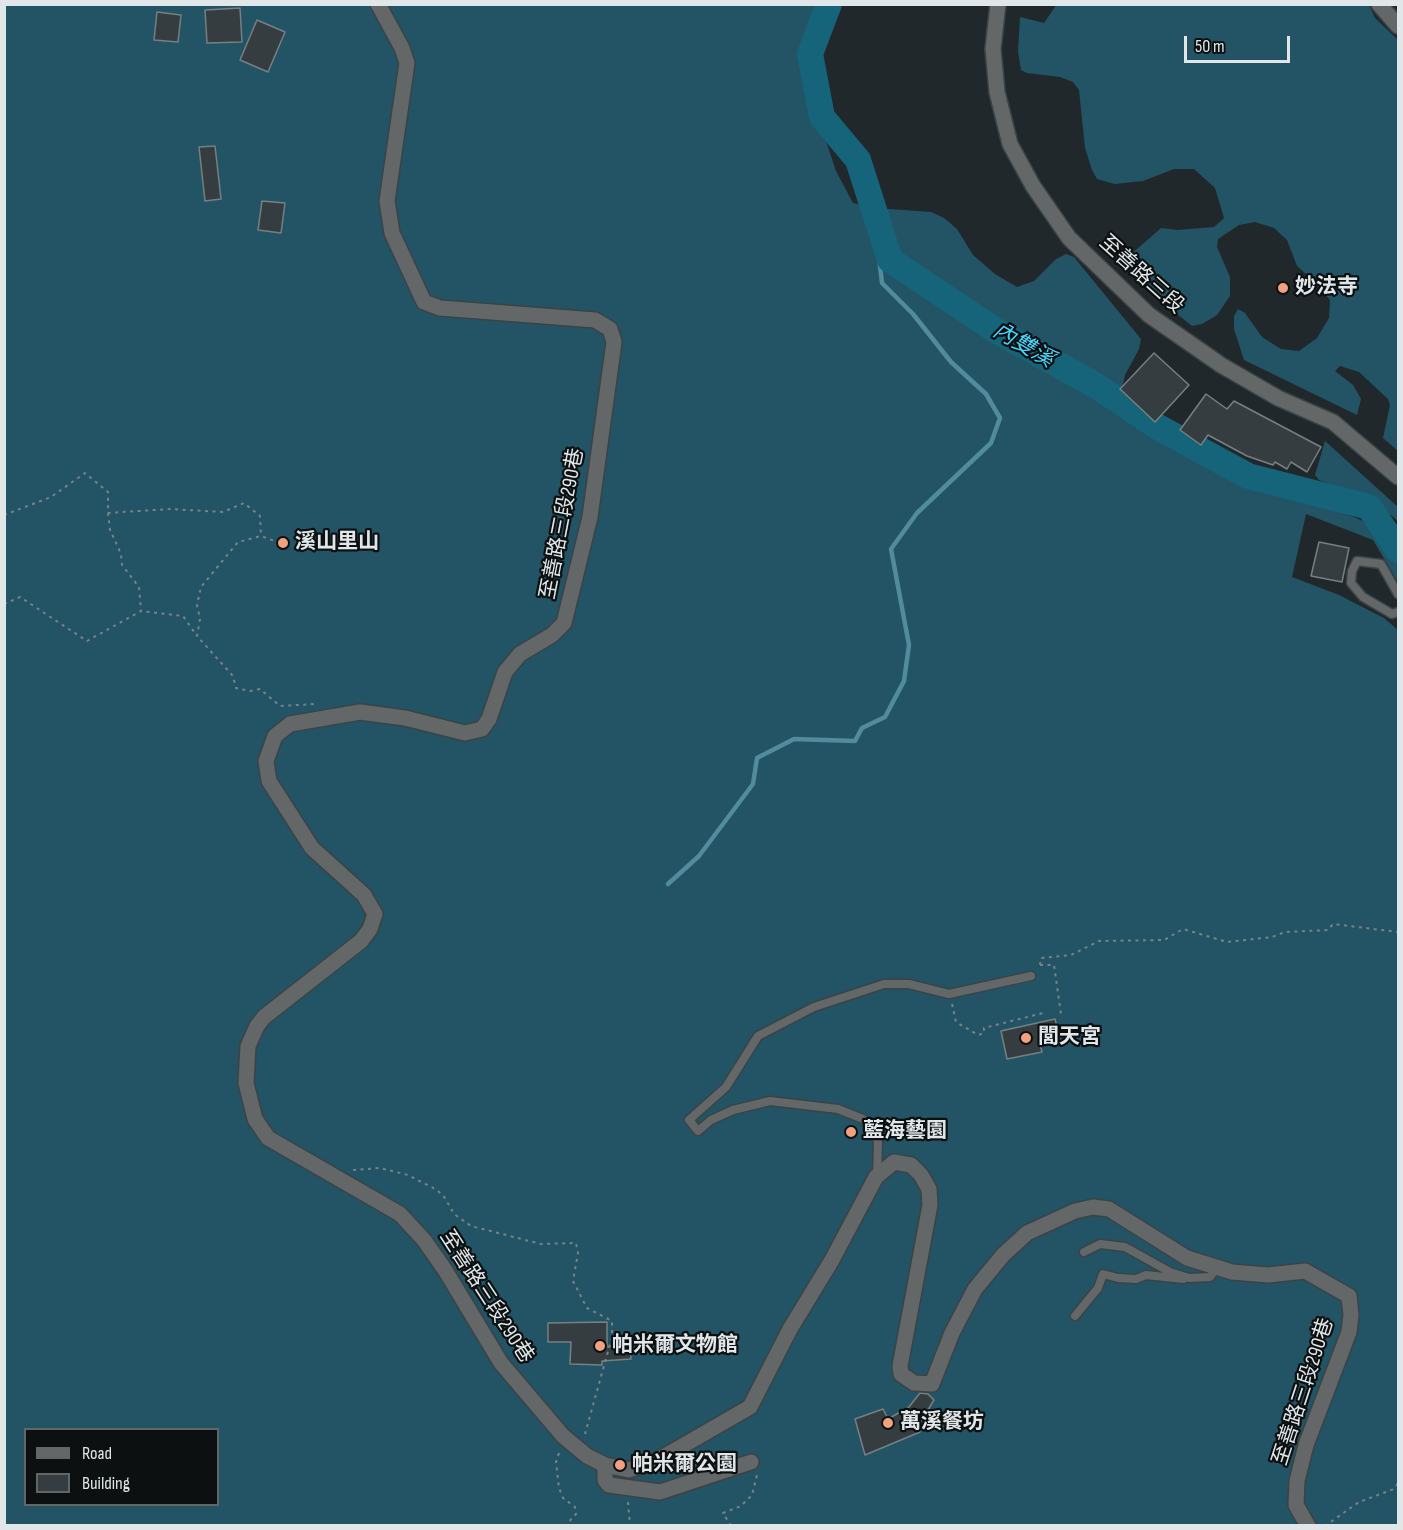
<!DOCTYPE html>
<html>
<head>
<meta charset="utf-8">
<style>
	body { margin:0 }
	#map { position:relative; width:1403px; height:1530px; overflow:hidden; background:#20282b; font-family:"Sofia Sans Condensed",sans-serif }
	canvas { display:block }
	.frame { position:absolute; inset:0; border:6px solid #e1e7e9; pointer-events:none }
	.legend { position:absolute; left:24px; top:1428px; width:195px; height:78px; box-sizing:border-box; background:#0d1011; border:2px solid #626667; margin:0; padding:8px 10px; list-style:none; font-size:18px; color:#e1e7e9 }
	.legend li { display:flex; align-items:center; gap:12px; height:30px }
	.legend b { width:30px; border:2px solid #626667 }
	.scale { position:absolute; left:1184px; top:36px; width:106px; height:27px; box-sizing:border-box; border:3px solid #e1e7e9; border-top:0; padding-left:8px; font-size:18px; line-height:21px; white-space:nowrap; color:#e1e7e9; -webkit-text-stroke:4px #0d1011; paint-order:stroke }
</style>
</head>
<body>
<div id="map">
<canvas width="1403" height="1530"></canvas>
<div class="frame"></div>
<ul class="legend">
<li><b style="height:8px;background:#636768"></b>Road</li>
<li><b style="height:16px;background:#353d40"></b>Building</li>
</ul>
<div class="scale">50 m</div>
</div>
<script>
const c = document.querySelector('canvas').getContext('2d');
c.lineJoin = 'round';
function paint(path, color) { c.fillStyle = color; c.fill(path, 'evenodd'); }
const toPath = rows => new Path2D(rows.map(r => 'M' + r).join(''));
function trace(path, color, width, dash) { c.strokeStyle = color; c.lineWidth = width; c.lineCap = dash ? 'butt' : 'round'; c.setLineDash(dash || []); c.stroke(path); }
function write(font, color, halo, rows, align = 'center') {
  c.font = font + ' "Sofia Sans Condensed","Noto Sans TC",sans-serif'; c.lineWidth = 4.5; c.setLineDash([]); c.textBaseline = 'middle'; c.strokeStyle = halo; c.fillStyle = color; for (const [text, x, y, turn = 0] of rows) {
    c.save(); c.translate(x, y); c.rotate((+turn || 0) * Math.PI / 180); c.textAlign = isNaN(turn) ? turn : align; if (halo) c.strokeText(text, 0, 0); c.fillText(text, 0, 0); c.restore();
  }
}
paint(toPath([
	[1057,4,1369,5,1375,18,1396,38,1398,41,1398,451,1383,438,1390,405,1388,399,1359,372,1340,366,1335,371,1353,385,1361,399,1357,415,1244,360,1234,329,1234,316,1238,309,1245,313,1262,337,1281,349,1299,351,1317,338,1329,318,1330,300,1313,280,1297,266,1287,240,1274,228,1255,222,1239,225,1218,239,1217,247,1230,277,1230,296,1217,315,1202,324,1192,326,1152,294,1129,256,1161,228,1178,230,1214,227,1224,218,1215,188,1194,169,1174,169,1143,181,1115,184,1097,179,1092,170,1085,148,1079,90,1073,82,1060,77,1027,73,1021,70,1018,52,1020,17,1044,23],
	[5,5,819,5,810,45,813,102,836,171,853,203,875,208,931,212,944,218,957,229,973,255,995,274,1017,287,1034,281,1056,259,1066,254,1074,257,1141,339,1139,349,1125,375,1118,407,1131,418,1242,481,1354,517,1391,534,1398,540,1398,582,1373,540,1306,514,1292,577,1339,595,1384,618,1398,630,1398,1525,5,1526],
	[26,1430,218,1430,218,1504,26,1504],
	[1325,441,1398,507,1398,521,1374,501,1319,480,1315,475]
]), '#225465');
trace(toPath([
	[668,884,699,856,753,784,757,758,794,739,855,741,862,728,885,717,904,681,909,645,891,549,917,513,991,443,1000,418,986,394,951,362,913,314,882,283,873,206]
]), '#528b9b', 4.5);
trace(toPath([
	[829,4,810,54,822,117,858,160,890,260,995,330,1095,385,1156,426,1248,476,1369,507,1398,550]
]), '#15647a', 26);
const building = toPath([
	[240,8,242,42,207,43,205,10,240,8],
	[157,12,181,15,178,42,154,40,157,12],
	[257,20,285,32,268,72,240,60,257,20],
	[215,146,221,199,205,201,199,147,215,146],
	[262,201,285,203,281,233,258,230,262,201],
	[1154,353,1189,385,1155,422,1120,389,1154,353],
	[1206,394,1227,409,1234,401,1321,447,1307,472,1291,462,1287,469,1275,462,1273,465,1247,456,1208,435,1201,445,1180,430,1206,394],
	[1319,542,1349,548,1342,582,1311,576,1319,542],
	[1055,1019,1059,1035,1039,1040,1042,1052,1007,1059,1001,1031,1055,1019],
	[607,1322,607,1347,630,1345,631,1359,602,1361,602,1365,570,1364,571,1342,548,1342,548,1323,607,1322],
	[920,1393,928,1394,934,1400,918,1426,920,1432,865,1455,855,1419,883,1409,888,1419,909,1407,920,1393]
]);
paint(building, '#353d40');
trace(building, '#768083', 1.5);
const service = toPath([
	[1398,594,1381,564,1357,561,1352,571,1351,583,1363,597,1392,614,1398,612],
	[877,1176,878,1142,872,1128,863,1119,838,1109,770,1101,733,1110,711,1120,698,1131,689,1120,726,1087,758,1036,814,1007,884,984,909,984,949,994,1031,976],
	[1084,1252,1100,1244,1125,1247,1170,1272,1189,1278,1210,1277,1216,1268],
	[1075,1316,1098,1288,1103,1274,1118,1278,1136,1279,1146,1275,1183,1279]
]);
const minor = toPath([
	[1379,4,1398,26],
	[605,1465,605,1480,609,1485,660,1492,751,1462]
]);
const tertiary = toPath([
	[378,4,402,48,407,63,387,201,392,233,424,302,440,308,595,320,610,329,614,342,590,517,564,623,552,635,520,654,505,672,489,719,482,729,465,733,405,718,360,712,290,724,275,736,266,761,269,781,312,848,364,895,375,914,370,929,361,941,264,1017,257,1026,248,1046,246,1083,255,1119,268,1138,400,1214,424,1240,445,1270,501,1363,563,1436,587,1456,605,1465,629,1470,658,1460,750,1407,790,1329,832,1260,876,1177,894,1162,911,1165,921,1175,929,1189,930,1205,900,1366,901,1374,914,1383,932,1384,952,1333,975,1289,1003,1255,1027,1233,1075,1211,1093,1207,1109,1209,1187,1258,1232,1272,1268,1275,1305,1271,1349,1296,1351,1315,1349,1332,1306,1445,1297,1481,1296,1505,1308,1526],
	[998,4,993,49,997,92,1010,144,1033,186,1069,238,1149,315,1221,365,1278,398,1333,422,1398,477]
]);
trace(service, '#3b4346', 11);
trace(minor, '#3b4346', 18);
trace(tertiary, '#3b4346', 18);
trace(toPath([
	[1113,4,1131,4],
	[108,513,110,530,121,554,122,565,139,587,141,611],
	[4,515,51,497,85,473,108,492,108,513,170,509,223,512,244,503,260,516,261,536],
	[280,543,261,536,238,542,201,587,197,605,200,619,197,636,233,676,236,688,250,691,260,689,280,706,315,704],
	[4,604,20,597,87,641,141,611,183,616,197,636],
	[1040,965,1041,958,1071,955,1099,941,1164,940,1183,929,1227,942,1272,937,1285,932,1328,930,1333,924,1398,932],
	[1040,965,1054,965,1061,1014],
	[952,1004,956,1022,978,1035,984,1033,984,1028,1043,1013],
	[353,1170,380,1168,408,1175,437,1190,445,1198,454,1214,471,1226,541,1244,576,1243,578,1253,573,1281,587,1308,612,1321,612,1337,585,1434],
	[559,1453,556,1462,559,1488,563,1498,575,1507,576,1514,565,1526],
	[628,1502,630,1526],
	[731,1526,723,1513,741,1506,752,1495,757,1475],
	[1325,1526,1359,1502,1394,1489,1398,1483]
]), '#7b8285', 2, [3, 4.5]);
trace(service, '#636768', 8);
trace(minor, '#636768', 15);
trace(tertiary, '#636768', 15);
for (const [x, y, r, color] of [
	[1283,288,6,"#f2a080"],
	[283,543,6,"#f2a080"],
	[1026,1038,6,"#f2a080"],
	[851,1132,6,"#f2a080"],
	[600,1346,6,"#f2a080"],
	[888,1423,6,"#f2a080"],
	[620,1465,6,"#f2a080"]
]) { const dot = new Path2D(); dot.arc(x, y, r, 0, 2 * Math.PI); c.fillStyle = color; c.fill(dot); trace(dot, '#0d1011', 2); }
write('21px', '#e1e7e9', '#0d1011', [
	["至善路三段",1141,275,42],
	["至善路三段290巷",563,524,-79],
	["至善路三段290巷",486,1297,57],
	["至善路三段290巷",1304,1392,-72]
]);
write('bold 21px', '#e1e7e9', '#0d1011', [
	["妙法寺",1295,288],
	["溪山里山",295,543],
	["閭天宮",1038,1038],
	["藍海藝園",863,1132],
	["帕米爾文物館",612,1346],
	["萬溪餐坊",900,1423],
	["帕米爾公園",632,1465]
], 'left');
write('italic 22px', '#49d3fd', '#0d1011', [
	["內雙溪",1023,346,30]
]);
</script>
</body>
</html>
